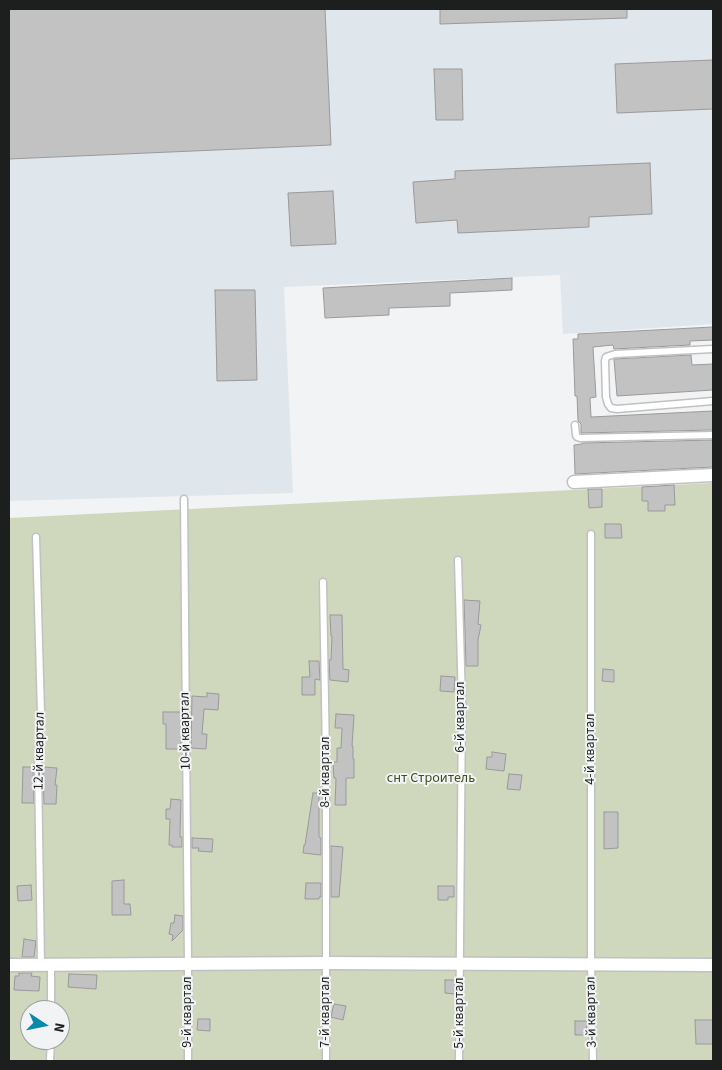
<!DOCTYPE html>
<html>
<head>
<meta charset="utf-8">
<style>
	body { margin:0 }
	#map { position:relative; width:722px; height:1070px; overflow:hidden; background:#f2f3f4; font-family:"Source Sans 3",sans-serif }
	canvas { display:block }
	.frame { position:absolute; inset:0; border:10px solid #1d1e1e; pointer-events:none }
	.north { position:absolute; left:20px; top:1000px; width:50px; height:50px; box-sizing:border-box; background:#f2f3f4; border:1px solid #9d9e9e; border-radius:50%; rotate:101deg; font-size:14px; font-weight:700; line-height:20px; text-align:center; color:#1d1e1e }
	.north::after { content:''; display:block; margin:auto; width:18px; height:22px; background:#0a8aab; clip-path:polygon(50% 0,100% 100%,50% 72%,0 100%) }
</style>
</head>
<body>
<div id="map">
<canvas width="722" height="1070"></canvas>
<div class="frame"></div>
<div class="north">N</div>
</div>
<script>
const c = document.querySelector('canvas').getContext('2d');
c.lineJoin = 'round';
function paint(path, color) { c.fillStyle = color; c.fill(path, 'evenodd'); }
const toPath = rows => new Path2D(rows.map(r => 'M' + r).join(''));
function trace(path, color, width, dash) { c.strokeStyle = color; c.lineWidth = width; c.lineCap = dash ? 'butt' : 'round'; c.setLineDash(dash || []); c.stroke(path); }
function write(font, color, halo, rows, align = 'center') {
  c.font = font + ' "Source Sans 3",sans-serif'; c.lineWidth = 4; c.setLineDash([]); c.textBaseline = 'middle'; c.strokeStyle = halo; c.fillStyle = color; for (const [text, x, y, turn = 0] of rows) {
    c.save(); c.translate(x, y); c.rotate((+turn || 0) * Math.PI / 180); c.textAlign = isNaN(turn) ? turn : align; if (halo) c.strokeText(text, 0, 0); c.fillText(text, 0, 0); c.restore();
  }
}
paint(toPath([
	[9,9,713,9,713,324,563,334,560,275,284,287,293,493,9,501]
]), '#dfe6ec');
paint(toPath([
	[713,483,713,1061,9,1061,9,518],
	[30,1010,60,1010,60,1040,30,1040]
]), '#cfd7bd');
const building = toPath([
	[9,9,325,9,331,145,9,159,9,9],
	[440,9,627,9,627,18,440,24,440,9],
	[713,60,713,109,617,113,615,64,713,60],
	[434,69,462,69,463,120,436,120,434,69],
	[650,163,652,214,589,217,589,227,458,233,457,220,416,223,413,182,455,179,455,171,650,163],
	[333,191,336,244,291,246,288,193,333,191],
	[512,278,512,290,450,293,450,306,389,308,389,315,325,318,323,288,512,278],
	[215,290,255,290,257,380,217,381,215,290],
	[713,327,713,340,690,341,690,345,614,349,613,345,593,347,596,397,590,398,591,417,713,411,713,430,581,433,581,424,578,421,577,396,575,396,573,339,578,339,578,334,713,327],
	[691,355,692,365,713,364,713,390,617,396,614,359,691,355],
	[713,440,713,467,575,474,574,445,582,444,582,443,713,440],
	[674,485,675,505,665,505,665,511,648,511,648,501,642,501,642,487,674,485],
	[588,489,602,489,602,507,589,508,588,489],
	[605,524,621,524,622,538,605,538,605,524],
	[464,600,480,601,478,624,481,625,478,640,478,666,466,666,464,600],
	[330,615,342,615,343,669,349,670,348,682,330,680,329,660,331,660,332,636,331,636,330,615],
	[309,661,319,661,320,680,315,679,315,695,302,695,302,677,310,677,309,661],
	[603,669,614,670,614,682,602,681,603,669],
	[441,676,455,677,454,692,440,691,441,676],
	[207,693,219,694,218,710,204,709,202,734,207,734,206,749,191,748,192,696,207,697,207,693],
	[163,712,181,712,181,749,166,749,166,724,163,724,163,712],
	[336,714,354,715,352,746,353,746,353,759,354,759,354,778,346,778,346,805,335,805,336,778,334,778,333,762,337,762,337,748,341,748,342,728,335,728,336,714],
	[492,752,506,754,504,771,486,769,487,757,492,757,492,752],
	[23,767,33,767,34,803,22,803,23,767],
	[43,767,57,768,55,785,57,785,56,804,44,804,43,767],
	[509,774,522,775,520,790,507,789,509,774],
	[313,793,319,793,319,837,321,838,321,855,303,853,304,845,305,845,313,793],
	[171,799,181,800,180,833,180,837,182,837,182,847,172,847,172,845,169,845,170,819,166,819,166,809,170,809,171,799],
	[604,812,618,812,618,848,604,849,604,812],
	[192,838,213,839,212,852,198,851,199,848,192,848,192,838],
	[331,846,343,847,339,897,331,897,331,846],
	[124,880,124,904,130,904,131,915,112,915,112,881,124,880],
	[306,883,321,883,321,897,319,897,319,899,305,899,306,883],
	[31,885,32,900,18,901,17,886,31,885],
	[438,886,454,886,454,897,448,897,448,900,438,900,438,886],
	[175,915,183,916,183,930,172,941,173,935,169,934,171,923,174,923,175,915],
	[24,939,36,941,34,957,22,957,24,939],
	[19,973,32,973,31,976,40,977,39,991,14,990,15,976,19,976,19,973],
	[69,974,97,975,96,989,68,987,69,974],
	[445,980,455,980,455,994,445,993,445,980],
	[334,1004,346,1006,343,1020,331,1017,334,1004],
	[198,1019,210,1019,210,1031,197,1030,198,1019],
	[695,1020,713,1020,713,1044,696,1044,695,1020],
	[575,1021,587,1021,586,1035,575,1035,575,1021]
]);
paint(building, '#c3c2c3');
trace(building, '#9b9a9b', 1);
const lane = toPath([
	[713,349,615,354,606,357,605,361,606,397,608,404,611,408,617,409,713,401],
	[575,425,576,435,577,437,580,438,713,435],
	[184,499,188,964,188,1061],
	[591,534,591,963,593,1061],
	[36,537,41,713,38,765,41,964],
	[458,560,462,702,459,1061],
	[323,582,326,759,326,1061],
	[51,1010,51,965],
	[50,1061,51,1040]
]);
const street = toPath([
	[574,482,713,475],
	[9,965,327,963,713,965]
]);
trace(lane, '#c0c1c2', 9);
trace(street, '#c0c1c2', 15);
trace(lane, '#fff', 6);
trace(street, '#fff', 12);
write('14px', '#1d1e1e', '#f2f3f4', [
	["6-й квартал",461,717,-90],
	["10-й квартал",186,731,-91],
	["4-й квартал",591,749,-90],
	["12-й квартал",40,751,-89],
	["8-й квартал",326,772,-90],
	["9-й квартал",188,1012,-90],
	["7-й квартал",326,1012,-90],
	["3-й квартал",592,1012,-91],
	["5-й квартал",460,1013,-90]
]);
write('14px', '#434f1e', '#f2f3f4', [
	["снт Строитель",431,779]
]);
</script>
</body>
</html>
